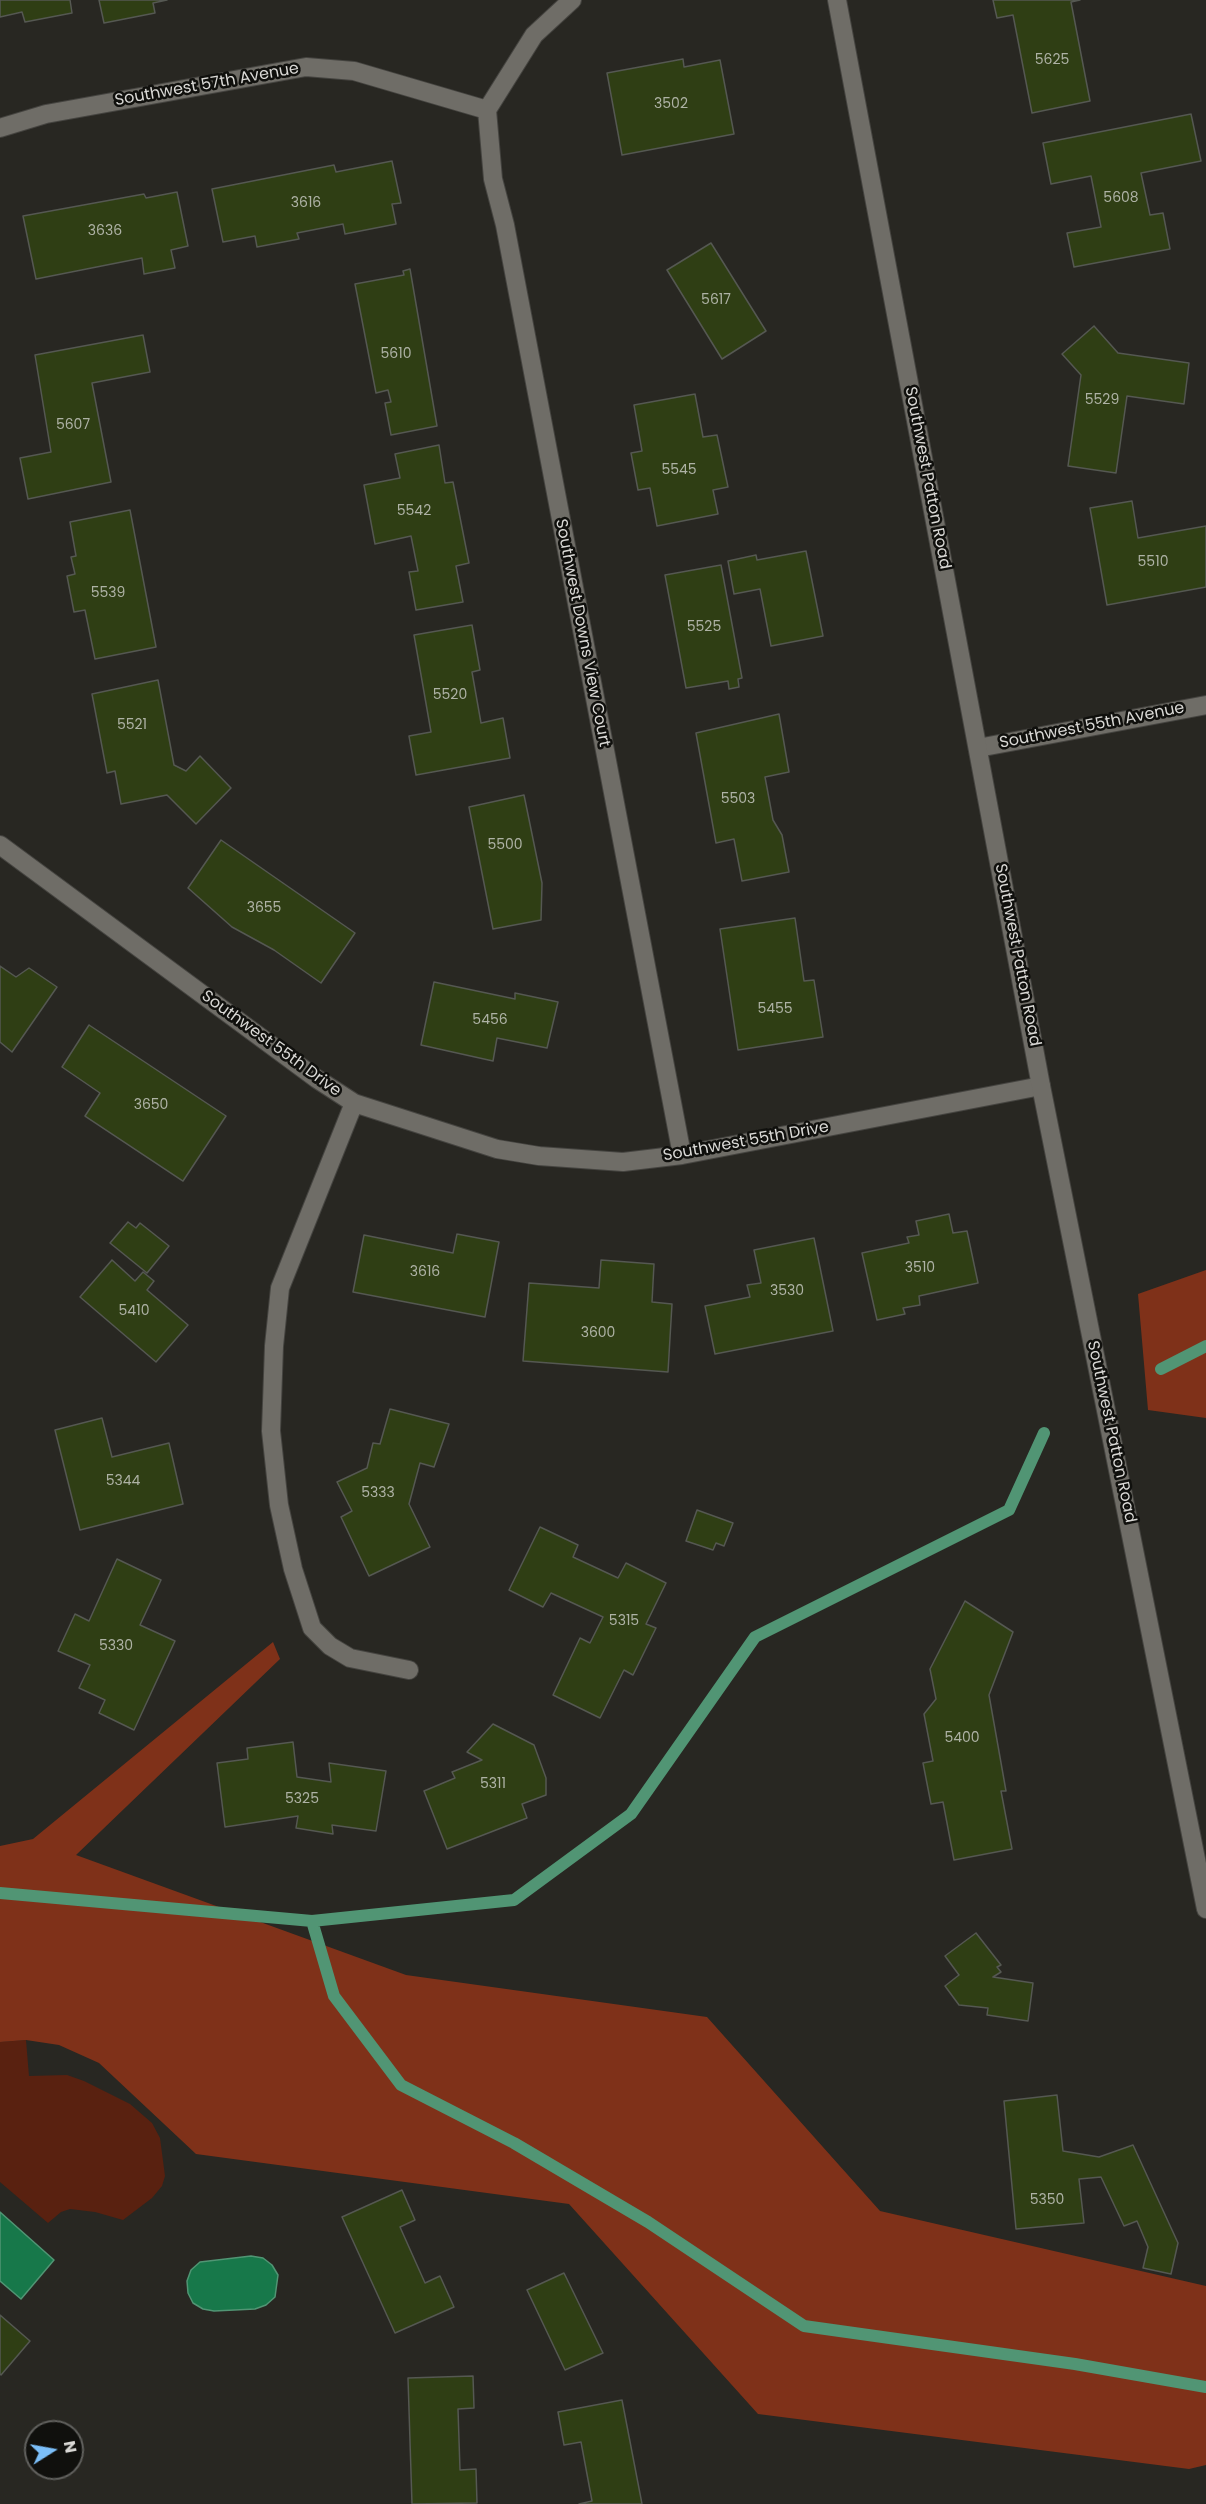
<!DOCTYPE html>
<html>
<head>
<meta charset="utf-8">
<style>
	body { margin:0 }
	#map { position:relative; width:1206px; height:2504px; overflow:hidden; background:#282722; font-family:Poppins,sans-serif }
	canvas { display:block }
	.north { position:absolute; left:24px; top:2420px; width:60px; height:60px; box-sizing:border-box; background:#10100d; border:2px solid #60605d; border-radius:50%; rotate:79deg; font-size:16px; font-weight:700; line-height:24px; text-align:center; color:#d9d8d5 }
	.north::after { content:''; display:block; margin:auto; width:21px; height:27px; background:#7bbef8; clip-path:polygon(50% 0,100% 100%,50% 72%,0 100%) }
</style>
</head>
<body>
<div id="map">
<canvas width="1206" height="2504"></canvas>
<div class="north">N</div>
</div>
<script>
const c = document.querySelector('canvas').getContext('2d');
c.lineJoin = 'round';
function paint(path, color) { c.fillStyle = color; c.fill(path, 'evenodd'); }
const toPath = rows => new Path2D(rows.map(r => 'M' + r).join(''));
function trace(path, color, width, dash) { c.strokeStyle = color; c.lineWidth = width; c.lineCap = dash ? 'butt' : 'round'; c.setLineDash(dash || []); c.stroke(path); }
function write(font, color, halo, rows, align = 'center') {
  c.font = font + ' Poppins,sans-serif'; c.lineWidth = 5; c.setLineDash([]); c.textBaseline = 'middle'; c.strokeStyle = halo; c.fillStyle = color; for (const [text, x, y, turn = 0] of rows) {
    c.save(); c.translate(x, y); c.rotate((+turn || 0) * Math.PI / 180); c.textAlign = isNaN(turn) ? turn : align; if (halo) c.strokeText(text, 0, 0); c.fillText(text, 0, 0); c.restore();
  }
}
paint(toPath([
	[26,2040,29,2076,67,2075,84,2081,130,2104,152,2123,160,2138,165,2176,162,2186,152,2198,123,2220,95,2212,70,2209,61,2212,48,2223,0,2182,0,2042]
]), '#592110');
paint(toPath([
	[1206,1270,1206,1418,1148,1410,1138,1294],
	[273,1642,280,1659,76,1855,406,1975,707,2017,880,2211,1206,2286,1206,2465,1189,2469,758,2414,569,2204,196,2154,99,2063,59,2045,26,2040,0,2042,0,1846,33,1839]
]), '#7f3119');
const water = toPath([
	[0,2212,54,2260,21,2299,0,2281,0,2212],
	[251,2256,263,2258,272,2265,278,2275,275,2297,266,2305,255,2309,214,2311,203,2309,193,2303,188,2293,187,2281,191,2270,200,2262,251,2256]
]);
paint(water, '#17784a');
trace(water, '#519574', 1.5);
trace(toPath([
	[1161,1369,1206,1346],
	[0,1893,312,1921,514,1900,631,1814,755,1637,1009,1510,1044,1433],
	[312,1921,334,1996,401,2085,514,2143,648,2222,804,2326,1075,2364,1206,2387]
]), '#519574', 12);
const building = toPath([
	[0,0,70,0,72,13,25,22,22,12,0,17,0,0],
	[99,0,167,0,153,3,155,13,104,23,99,0],
	[993,0,1080,0,1071,2,1090,101,1032,113,1013,15,997,18,993,0],
	[683,59,684,67,720,60,734,134,622,155,607,73,683,59],
	[1191,114,1201,161,1141,173,1150,215,1163,213,1170,249,1074,267,1067,233,1101,227,1091,176,1051,184,1043,143,1191,114],
	[392,161,401,203,392,204,396,224,345,234,343,224,297,233,299,239,257,247,255,236,223,242,212,189,334,165,336,172,392,161],
	[177,192,188,246,171,250,175,268,144,274,142,258,36,279,23,216,144,194,146,198,177,192],
	[711,243,766,331,722,359,667,270,711,243],
	[410,269,437,426,391,435,385,403,391,402,388,390,376,393,355,284,404,275,403,271,410,269],
	[1094,326,1118,353,1189,363,1184,404,1127,396,1116,473,1068,466,1081,375,1062,354,1094,326],
	[143,335,150,372,92,383,111,482,28,499,20,458,51,452,35,355,143,335],
	[695,394,703,437,717,435,728,487,713,490,718,514,657,526,650,488,638,490,631,453,642,451,634,405,695,394],
	[439,445,445,483,453,482,469,563,456,566,463,602,416,610,409,572,418,571,411,536,375,544,364,485,400,478,395,454,439,445],
	[1132,501,1138,538,1206,526,1206,587,1107,605,1090,508,1132,501],
	[130,510,156,647,95,659,85,610,74,612,67,576,75,574,71,557,76,556,70,522,130,510],
	[806,551,823,636,771,646,760,589,734,594,728,561,756,555,757,560,806,551],
	[721,565,742,678,738,679,739,687,729,689,728,681,686,688,665,575,721,565],
	[472,625,480,670,472,672,481,723,503,718,510,758,416,775,409,736,431,732,414,635,472,625],
	[158,680,174,765,186,771,200,756,231,788,196,824,167,795,121,804,115,771,107,773,92,694,158,680],
	[779,714,789,772,765,777,773,820,782,835,789,872,742,881,734,839,716,843,696,733,779,714],
	[524,795,542,883,541,920,493,929,469,807,524,795],
	[221,840,355,933,321,983,274,950,232,927,188,888,221,840],
	[795,918,804,981,814,980,823,1037,738,1050,720,929,795,918],
	[0,966,16,977,29,968,57,987,12,1052,0,1042,0,966],
	[434,982,515,999,515,993,558,1002,547,1048,497,1038,493,1061,421,1045,434,982],
	[89,1025,226,1116,183,1181,85,1116,100,1093,62,1067,89,1025],
	[949,1214,953,1233,967,1231,978,1283,919,1296,920,1305,903,1308,905,1314,877,1320,862,1253,909,1243,907,1237,919,1235,916,1221,949,1214],
	[128,1222,136,1228,140,1223,169,1246,147,1273,110,1243,128,1222],
	[457,1234,499,1242,485,1317,353,1292,364,1235,453,1253,457,1234],
	[814,1238,833,1331,715,1354,705,1306,750,1297,747,1285,761,1283,754,1250,814,1238],
	[112,1260,135,1281,143,1272,154,1281,147,1290,188,1325,156,1362,80,1297,112,1260],
	[601,1260,654,1264,652,1302,672,1304,668,1372,523,1361,529,1283,599,1288,601,1260],
	[390,1409,449,1424,434,1467,420,1463,409,1504,430,1547,369,1576,341,1517,352,1511,337,1482,367,1468,373,1443,380,1444,390,1409],
	[102,1418,112,1457,169,1443,183,1504,80,1530,55,1430,102,1418],
	[697,1510,733,1523,724,1546,716,1543,713,1550,686,1541,697,1510],
	[540,1527,578,1545,573,1557,618,1578,626,1563,666,1583,646,1624,656,1628,633,1675,624,1670,600,1718,553,1695,580,1638,590,1643,603,1617,551,1593,543,1607,509,1590,540,1527],
	[117,1559,161,1580,140,1625,175,1641,134,1730,99,1713,105,1700,79,1688,90,1665,58,1651,75,1614,89,1621,117,1559],
	[965,1601,1013,1632,989,1695,1006,1791,1001,1791,1012,1849,954,1860,943,1802,931,1804,923,1763,933,1761,924,1714,936,1699,930,1669,965,1601],
	[493,1724,534,1745,546,1778,546,1795,522,1804,527,1818,447,1849,424,1791,455,1778,452,1772,482,1760,467,1752,493,1724],
	[293,1742,297,1777,331,1782,329,1763,386,1771,376,1831,332,1825,333,1834,296,1828,298,1816,225,1827,217,1763,248,1759,247,1748,293,1742],
	[976,1933,1001,1965,997,1967,1001,1972,993,1977,1033,1983,1028,2021,987,2015,988,2008,959,2005,945,1986,959,1975,945,1956,976,1933],
	[1057,2095,1063,2151,1099,2157,1133,2145,1178,2243,1171,2274,1143,2268,1148,2247,1137,2221,1124,2226,1101,2177,1079,2179,1084,2223,1016,2229,1004,2101,1057,2095],
	[402,2190,415,2220,400,2227,425,2283,440,2276,454,2307,395,2333,342,2217,402,2190],
	[564,2273,603,2353,565,2370,527,2290,564,2273],
	[0,2315,30,2341,1,2375,0,2374,0,2315],
	[473,2376,474,2408,458,2409,460,2470,476,2469,477,2503,412,2504,408,2378,473,2376],
	[622,2400,642,2504,579,2504,592,2501,581,2442,564,2445,558,2412,622,2400]
]);
paint(building, '#2f3e14');
trace(building, '#555852', 1.5);
const street = toPath([
	[487,110,493,179,505,225,682,1155],
	[487,110,534,35,572,0],
	[0,128,46,114,306,67,354,71,487,110],
	[978,748,1206,705],
	[0,845,317,1079,354,1103,497,1149,539,1156,623,1162,682,1155,1041,1086],
	[354,1103,280,1288,274,1346,271,1431,279,1505,293,1569,312,1628,330,1646,350,1658,409,1670]
]);
const secondary = toPath([
	[837,0,1041,1086,1206,1909]
]);
trace(street, '#454440', 20);
trace(secondary, '#454440', 20);
trace(street, '#6f6d67', 18);
trace(secondary, '#6f6d67', 18);
write('14px', '#aeb2a5', null, [
	["5625",1052,60],
	["3502",671,104],
	["5608",1121,198],
	["3616",306,203],
	["3636",105,231],
	["5617",716,300],
	["5610",396,354],
	["5529",1102,400],
	["5607",73,425],
	["5545",679,470],
	["5542",414,511],
	["5510",1153,562],
	["5539",108,593],
	["5525",704,627],
	["5520",450,695],
	["5521",132,725],
	["5503",738,799],
	["5500",505,845],
	["3655",264,908],
	["5455",775,1009],
	["5456",490,1020],
	["3650",151,1105],
	["3510",920,1268],
	["3616",425,1272],
	["3530",787,1291],
	["5410",134,1311],
	["3600",598,1333],
	["5344",123,1481],
	["5333",378,1493],
	["5315",624,1621],
	["5330",116,1646],
	["5400",962,1738],
	["5311",493,1784],
	["5325",302,1799],
	["5350",1047,2200]
]);
write('16px', '#d9d8d5', '#10100d', [
	["Southwest 57th Avenue",207,85,-10],
	["Southwest Patton Road",927,478,79],
	["Southwest Downs View Court",582,633,79],
	["Southwest 55th Avenue",1092,726,-11],
	["Southwest Patton Road",1017,955,79],
	["Southwest 55th Drive",271,1044,36],
	["Southwest 55th Drive",746,1142,-10],
	["Southwest Patton Road",1111,1432,78]
]);
</script>
</body>
</html>
